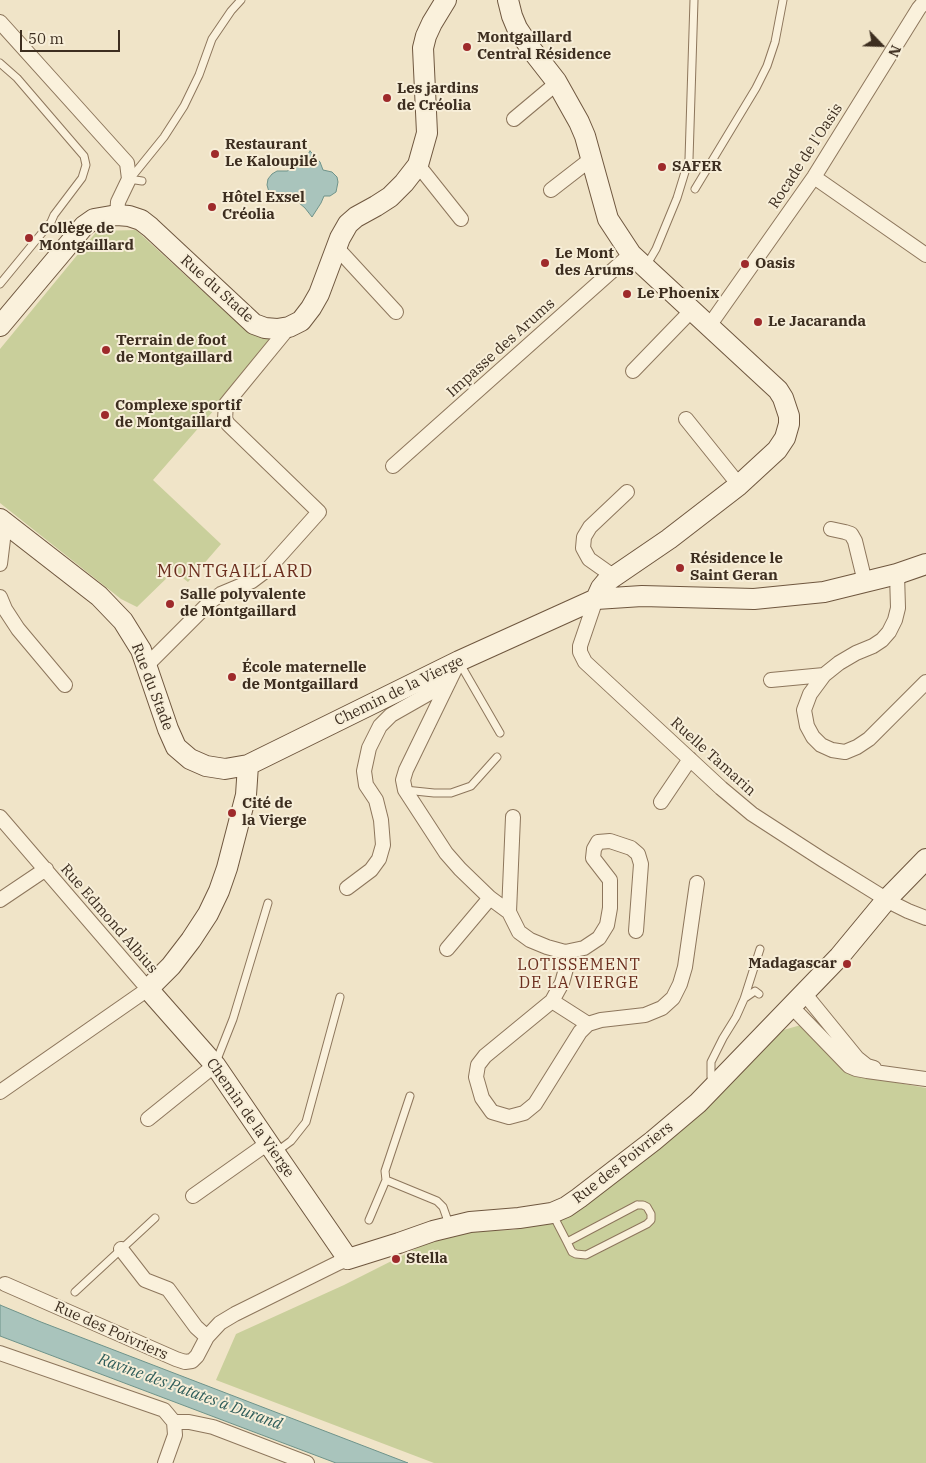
<!DOCTYPE html>
<html>
<head>
<meta charset="utf-8">
<style>
	body { margin:0 }
	#map { position:relative; width:926px; height:1463px; overflow:hidden; background:#f0e4c8; font-family:"IBM Plex Serif",serif }
	canvas { display:block }
	.north { position:absolute; left:856px; top:20px; width:50px; height:50px; -webkit-text-stroke:4px #f7eed8; paint-order:stroke; rotate:114deg; font-size:14px; font-weight:700; line-height:20px; text-align:center; color:#3d2e20 }
	.north::after { content:''; display:block; margin:auto; width:18px; height:22px; background:#3d2e20; clip-path:polygon(50% 0,100% 100%,50% 72%,0 100%) }
	.scale { position:absolute; left:20px; top:30px; width:100px; height:22px; box-sizing:border-box; border:2px solid #3d2e20; border-top:0; padding-left:6px; font-size:15px; line-height:18px; white-space:nowrap; color:#3d2e20; -webkit-text-stroke:4px #f7eed8; paint-order:stroke }
</style>
</head>
<body>
<div id="map">
<canvas width="926" height="1463"></canvas>
<div class="north">N</div>
<div class="scale">50 m</div>
</div>
<script>
const c = document.querySelector('canvas').getContext('2d');
c.lineJoin = 'round';
function paint(path, color) { c.fillStyle = color; c.fill(path, 'evenodd'); }
const toPath = rows => new Path2D(rows.map(r => 'M' + r).join(''));
function trace(path, color, width, dash) { c.strokeStyle = color; c.lineWidth = width; c.lineCap = dash ? 'butt' : 'round'; c.setLineDash(dash || []); c.stroke(path); }
function write(font, color, halo, rows, align = 'center') {
  c.font = font + ' "IBM Plex Serif",serif'; c.lineWidth = 4; c.setLineDash([]); c.textBaseline = 'middle'; c.strokeStyle = halo; c.fillStyle = color; for (const [text, x, y, turn = 0] of rows) {
    c.save(); c.translate(x, y); c.rotate((+turn || 0) * Math.PI / 180); c.textAlign = isNaN(turn) ? turn : align; if (halo) c.strokeText(text, 0, 0); c.fillText(text, 0, 0); c.restore();
  }
}
paint(toPath([
	[136,230,232,318,246,328,268,339,270,346,153,480,221,544,188,582,174,571,137,607,121,599,0,503,0,349,97,231],
	[801,1025,849,1074,926,1088,926,1463,434,1463,216,1380,236,1334,344,1285,449,1232,513,1230,562,1218,780,1031]
]), '#c9cf9b');
const water = toPath([
	[310,151,320,162,323,170,332,172,337,177,338,182,336,192,330,196,324,196,321,203,312,217,305,208,298,202,273,196,269,192,267,185,268,179,272,174,277,171,287,171,296,168,303,162,310,151],
	[0,1305,41,1322,408,1463,336,1463,0,1336,0,1305]
]);
paint(water, '#a9c4bc');
trace(water, '#6f938a', 1);
const lane = toPath([
	[0,63,17,78,84,156,86,165,82,178,54,215,51,222,0,284],
	[129,179,142,181],
	[130,179,164,137,184,106,199,75,212,39,231,11,241,0],
	[695,189,756,88,767,66,775,42,783,0],
	[646,266,656,249,677,198,689,159,694,0],
	[459,662,500,733],
	[405,790,434,793,451,793,471,786,497,757],
	[745,998,755,991,759,994],
	[216,1062,233,1019,268,903],
	[716,1083,711,1077,711,1062,723,1038,736,1017,744,999,760,949],
	[276,1152,291,1141,306,1122,340,997],
	[386,1180,437,1201,443,1207,449,1224],
	[637,1205,643,1205,647,1207,651,1214,651,1220,647,1224,586,1255,576,1254,572,1252,567,1242,637,1205],
	[553,1215,567,1242],
	[369,1220,386,1180,385,1171,410,1096],
	[75,1292,155,1218]
]);
const street = toPath([
	[0,22,127,163,129,179,118,202,117,215],
	[514,119,557,83],
	[418,165,461,219],
	[814,177,926,255],
	[551,190,591,159],
	[337,248,396,312],
	[709,326,814,177,919,8,926,0],
	[633,371,692,310],
	[686,419,739,485],
	[393,466,631,254],
	[831,529,845,532,851,534,855,541,865,582],
	[0,564,5,523],
	[897,574,898,608,895,620,889,632,882,640,873,646,856,653,839,663,824,675,810,694,804,710,807,726,813,737,821,745,832,750,845,752,857,747,869,739,926,682],
	[613,576,589,559,583,548,584,537,590,527,627,492],
	[0,597,5,609,18,629,65,685],
	[596,599,580,646,580,652,585,662,721,788,752,814,823,860,894,904,908,911,926,918],
	[459,661,406,770,403,780,405,790,446,853,460,869,490,898,509,912,519,932,530,940,547,947,565,952,584,948,599,938,607,925,610,908,610,880,593,858,594,849,598,842,610,841,631,848,638,854,641,864,636,931],
	[146,666,211,601,221,594,252,581,268,569,319,512,228,424,225,419,226,404,230,399,289,327],
	[771,680,824,675],
	[661,802,690,759],
	[0,817,148,989,0,1092],
	[347,888,371,870,379,859,383,845,381,820,376,800,366,785,364,771,369,748,380,726,391,715,449,682],
	[0,900,46,869],
	[509,912,513,817],
	[447,949,490,898],
	[565,952,567,965,562,983,552,1001,485,1056,478,1065,476,1077,482,1098,492,1112,509,1117,524,1113,535,1104,580,1032,588,1024,601,1020,645,1015,662,1008,673,998,680,984,685,967,697,883],
	[804,993,857,1058,867,1066,874,1068],
	[552,1001,588,1024],
	[791,1006,849,1066,856,1069,867,1071,926,1079],
	[148,1119,215,1065],
	[193,1196,268,1143],
	[121,1249,145,1280,168,1289,196,1327,207,1337],
	[5,1284,176,1359,185,1362,192,1361,197,1356,207,1337,220,1323,235,1314,338,1263,348,1259],
	[0,1353,164,1410,174,1422,175,1435,165,1463],
	[174,1422,189,1422,213,1427,307,1463]
]);
const secondary = toPath([
	[508,0,512,16,517,28,531,49,556,81,579,122,585,136,608,219,631,254,778,390,783,398,789,416,789,424,785,438,777,450,739,485,669,539,606,582,601,588,596,599],
	[0,326,84,226,94,219,117,215,129,216,141,220,150,227,254,324,265,328,277,329,289,327,301,321,311,308,319,294,340,238,348,224,356,217,376,206,390,197,404,183,418,165,427,133,423,48,426,36,432,23,446,0],
	[0,519,99,596,123,621,141,650,168,729,176,747,190,759,206,766,225,769,248,765,459,661,596,599,642,596,754,599,824,592,897,574,926,564],
	[248,765,246,795,227,868,219,891,208,914,191,940,171,966,148,989,215,1065,275,1153,348,1259,399,1243,433,1231,470,1222,519,1218,552,1213,566,1207,579,1198,653,1141,698,1103,839,957,887,899,926,859]
]);
trace(lane, '#8d765c', 9);
trace(street, '#8d765c', 16);
trace(secondary, '#6f573f', 22);
trace(lane, '#faf1dc', 7);
trace(street, '#faf1dc', 14);
trace(secondary, '#faf1dc', 20);
for (const [x, y, r, color] of [
	[467,47,5,"#9e2a2b"],
	[387,98,5,"#9e2a2b"],
	[215,154,5,"#9e2a2b"],
	[662,167,5,"#9e2a2b"],
	[212,207,5,"#9e2a2b"],
	[29,238,5,"#9e2a2b"],
	[545,263,5,"#9e2a2b"],
	[745,264,5,"#9e2a2b"],
	[627,294,5,"#9e2a2b"],
	[758,322,5,"#9e2a2b"],
	[106,350,5,"#9e2a2b"],
	[105,415,5,"#9e2a2b"],
	[680,568,5,"#9e2a2b"],
	[170,604,5,"#9e2a2b"],
	[232,677,5,"#9e2a2b"],
	[232,813,5,"#9e2a2b"],
	[847,964,5,"#9e2a2b"],
	[396,1259,5,"#9e2a2b"]
]) { const dot = new Path2D(); dot.arc(x, y, r, 0, 2 * Math.PI); c.fillStyle = color; c.fill(dot); trace(dot, '#f7eed8', 2); }
write('bold 15px', '#3d2e20', '#f7eed8', [
	["Montgaillard",477,38],
	["Central Résidence",477,55],
	["Les jardins",397,89],
	["de Créolia",397,106],
	["Restaurant",225,145],
	["Le Kaloupilé",225,162],
	["SAFER",672,167],
	["Hôtel Exsel",222,198],
	["Créolia",222,215],
	["Collège de",39,229],
	["Montgaillard",39,246],
	["Le Mont",555,254],
	["des Arums",555,271],
	["Oasis",755,264],
	["Le Phoenix",637,294],
	["Le Jacaranda",768,322],
	["Terrain de foot",116,341],
	["de Montgaillard",116,358],
	["Complexe sportif",115,406],
	["de Montgaillard",115,423],
	["Résidence le",690,559],
	["Saint Geran",690,576],
	["Salle polyvalente",180,595],
	["de Montgaillard",180,612],
	["École maternelle",242,668],
	["de Montgaillard",242,685],
	["Cité de",242,804],
	["la Vierge",242,821],
	["Madagascar",837,964,"right"],
	["Stella",406,1259]
], 'left');
write('15px', '#3d2e20', '#f7eed8', [
	["Rocade de l'Oasis",806,156,-57],
	["Rue du Stade",217,289,42],
	["Impasse des Arums",501,348,-42],
	["Rue du Stade",152,687,69],
	["Chemin de la Vierge",399,691,-26],
	["Ruelle Tamarin",713,757,42],
	["Rue Edmond Albius",109,919,49],
	["Chemin de la Vierge",250,1118,55],
	["Rue des Poivriers",623,1163,-38],
	["Rue des Poivriers",111,1331,24]
]);
c.letterSpacing = '1px';
write('16px', '#6b2e1e', '#f7eed8', [
	["LOTISSEMENT",579,965],
	["DE LA VIERGE",579,983]
]);
c.letterSpacing = '0px';
write('italic 16px', '#2f5d5a', '#f7eed8', [
	["Ravine des Patates à Durand",190,1392,20]
]);
c.letterSpacing = '1px';
write('18px', '#6b2e1e', '#f7eed8', [
	["MONTGAILLARD",235,572]
]);
c.letterSpacing = '0px';
</script>
</body>
</html>
